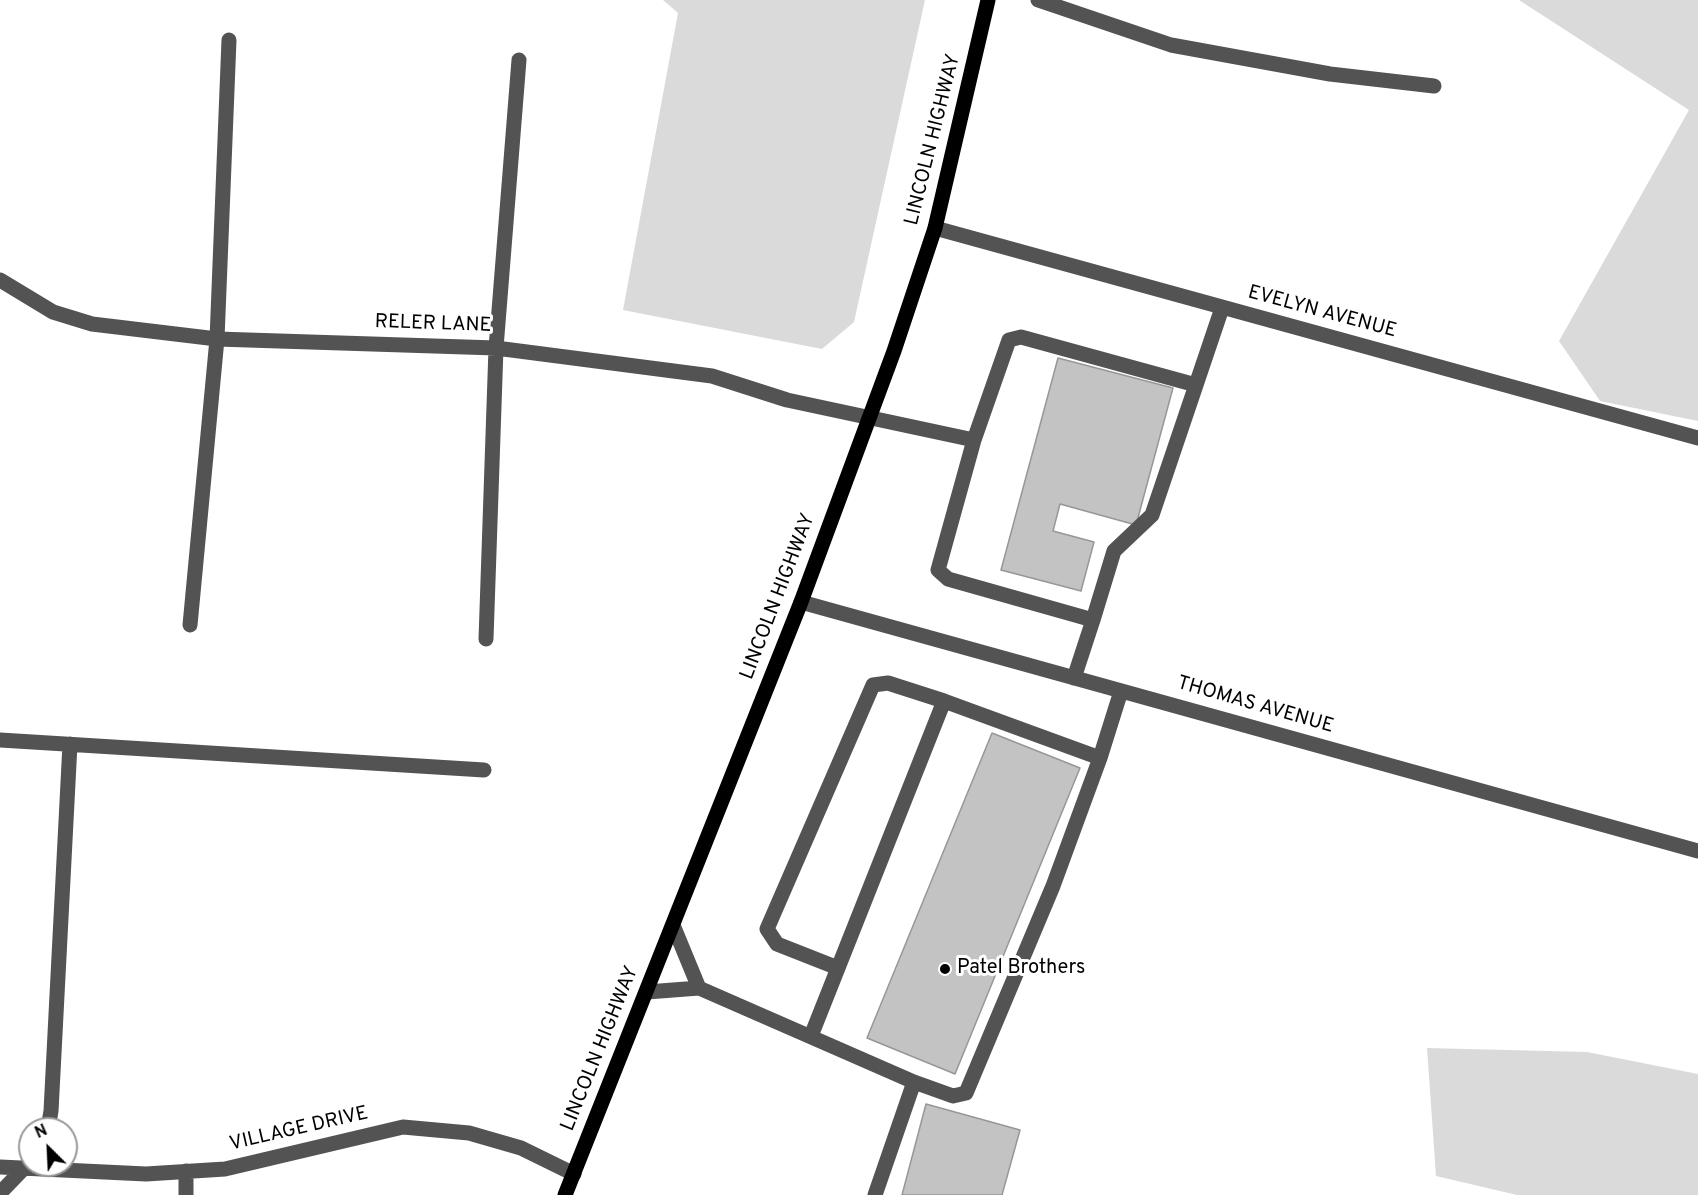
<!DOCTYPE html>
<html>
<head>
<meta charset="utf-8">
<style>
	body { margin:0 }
	#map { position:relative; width:1698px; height:1195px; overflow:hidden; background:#fff; font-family:Overpass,sans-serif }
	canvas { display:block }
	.north { position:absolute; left:18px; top:1117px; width:60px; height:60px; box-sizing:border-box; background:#fff; border:2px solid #999; border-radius:50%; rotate:336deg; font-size:16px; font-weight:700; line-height:24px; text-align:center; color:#000 }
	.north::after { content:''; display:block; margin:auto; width:21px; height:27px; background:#000; clip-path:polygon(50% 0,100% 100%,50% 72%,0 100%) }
</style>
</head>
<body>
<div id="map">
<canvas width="1698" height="1195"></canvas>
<div class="north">N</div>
</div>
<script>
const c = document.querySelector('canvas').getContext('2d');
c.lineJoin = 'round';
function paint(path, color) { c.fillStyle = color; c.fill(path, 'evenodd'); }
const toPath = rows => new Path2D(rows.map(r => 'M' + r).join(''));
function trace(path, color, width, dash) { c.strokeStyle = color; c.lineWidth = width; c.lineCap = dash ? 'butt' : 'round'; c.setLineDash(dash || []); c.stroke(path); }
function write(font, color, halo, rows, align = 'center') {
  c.font = font + ' Overpass,sans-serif'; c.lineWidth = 6; c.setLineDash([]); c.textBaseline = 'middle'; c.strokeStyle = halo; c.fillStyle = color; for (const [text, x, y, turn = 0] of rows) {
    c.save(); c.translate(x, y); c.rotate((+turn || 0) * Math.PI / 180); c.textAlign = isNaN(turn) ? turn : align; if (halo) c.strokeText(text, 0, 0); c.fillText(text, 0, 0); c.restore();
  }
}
paint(toPath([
	[663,0,925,0,854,322,822,349,623,310,678,13],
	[1519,0,1698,0,1698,421,1600,401,1559,341,1689,110],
	[1427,1048,1587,1052,1698,1074,1698,1195,1517,1195,1436,1176]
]), '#dadada');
const building = toPath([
	[1058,358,1173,388,1136,525,1060,504,1053,531,1094,542,1081,591,1001,570,1058,358],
	[992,733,1080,768,955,1074,867,1038,992,733],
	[926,1104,1020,1130,1002,1195,902,1195,926,1104]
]);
paint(building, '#c3c3c3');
trace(building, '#979797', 1.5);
trace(toPath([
	[1038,0,1171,45,1330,74,1434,86],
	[935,228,1698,438],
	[0,280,53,312,92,324,217,339,496,348,712,376,787,400,974,440,938,570,948,579,1093,620,1074,678],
	[974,440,1009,340,1021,337,1196,385,1222,308],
	[801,602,1698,851],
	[1093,620,1114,551,1152,515,1196,385],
	[190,625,217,339,229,40],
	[486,639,496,348,519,60],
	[0,740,484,770],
	[673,925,699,988],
	[838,968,777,944,767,929,873,685,888,683,944,701],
	[647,992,699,988,914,1082,953,1096,966,1093,1053,886,1100,758,1121,691],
	[811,1036,944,701,1100,758],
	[48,1129,51,1111,70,744],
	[0,1167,146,1174,225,1169,403,1127,469,1133,521,1148,574,1174],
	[186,1171,186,1195],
	[0,1193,28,1164],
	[875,1195,914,1082]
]), '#535353', 15);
trace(toPath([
	[565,1195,801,602,894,351,935,228,988,0]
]), '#000', 15);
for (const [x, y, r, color] of [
	[945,969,6,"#000"]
]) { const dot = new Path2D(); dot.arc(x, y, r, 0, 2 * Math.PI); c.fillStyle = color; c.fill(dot); trace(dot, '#fff', 2); }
write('20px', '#000', '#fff', [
	["LINCOLN HIGHWAY",934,140,-76],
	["EVELYN AVENUE",1322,313,15],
	["RELER LANE",433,325,2],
	["LINCOLN HIGHWAY",779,597,-69],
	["THOMAS AVENUE",1255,706,16],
	["LINCOLN HIGHWAY",601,1049,-68],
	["VILLAGE DRIVE",299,1130,-13]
]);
write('20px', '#000', '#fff', [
	["Patel Brothers",957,969]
], 'left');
</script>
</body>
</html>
